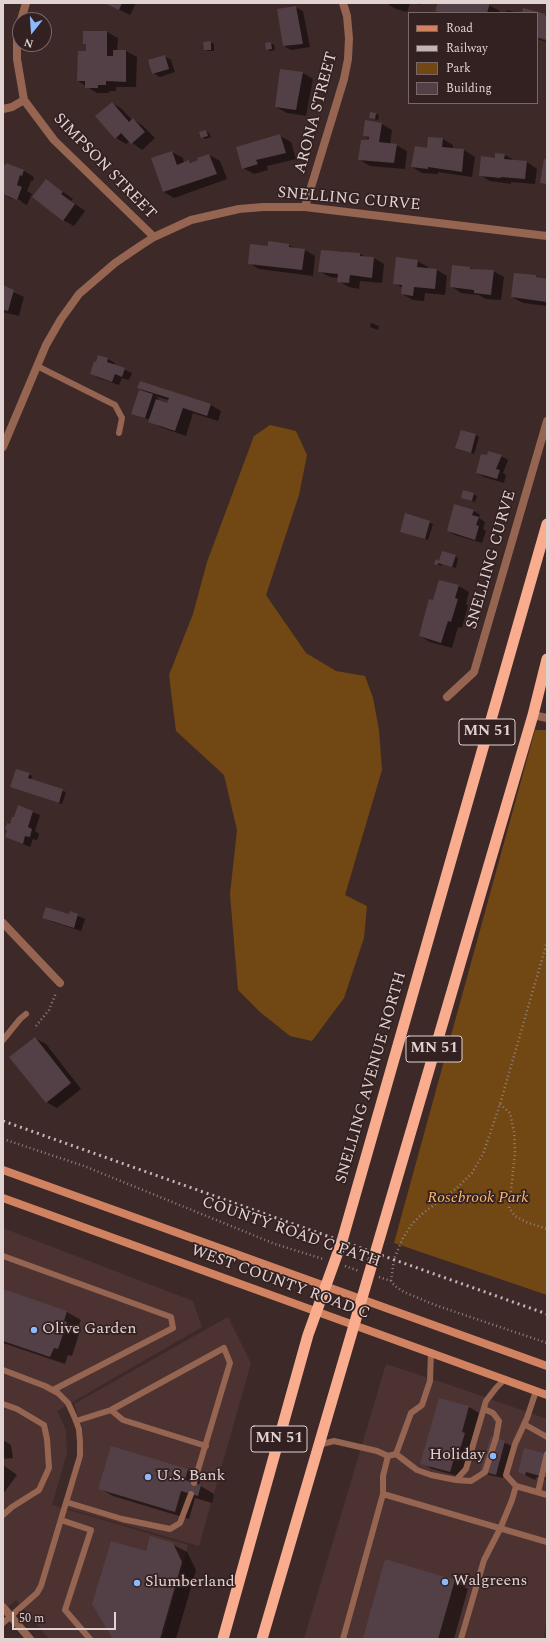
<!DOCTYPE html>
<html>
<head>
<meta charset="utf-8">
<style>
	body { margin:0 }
	#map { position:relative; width:550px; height:1642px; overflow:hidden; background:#3e2929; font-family:Spectral,serif }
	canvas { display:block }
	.frame { position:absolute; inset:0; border:4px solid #e0d3d2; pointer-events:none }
	.legend { position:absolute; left:408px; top:12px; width:130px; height:92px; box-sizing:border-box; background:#332020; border:1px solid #786867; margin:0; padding:5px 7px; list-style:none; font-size:12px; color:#e0d3d2 }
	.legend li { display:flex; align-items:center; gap:8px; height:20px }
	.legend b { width:20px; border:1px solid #786867 }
	.north { position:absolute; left:12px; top:12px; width:40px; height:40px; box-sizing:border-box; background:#332020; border:1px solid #786867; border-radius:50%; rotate:197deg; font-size:11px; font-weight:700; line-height:16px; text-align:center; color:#e0d3d2 }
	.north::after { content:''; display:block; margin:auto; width:14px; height:18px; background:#8bb9fc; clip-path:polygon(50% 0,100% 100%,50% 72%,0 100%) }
	.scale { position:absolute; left:12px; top:1612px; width:104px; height:18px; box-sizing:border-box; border:2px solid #e0d3d2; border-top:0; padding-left:5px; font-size:12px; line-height:14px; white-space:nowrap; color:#e0d3d2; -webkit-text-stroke:3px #332020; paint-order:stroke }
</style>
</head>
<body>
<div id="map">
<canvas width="550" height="1642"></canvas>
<div class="frame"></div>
<ul class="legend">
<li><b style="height:5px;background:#d08261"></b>Road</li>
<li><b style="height:5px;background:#c3b5b4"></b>Railway</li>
<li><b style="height:11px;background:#714813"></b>Park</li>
<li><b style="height:11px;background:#533f46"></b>Building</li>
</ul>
<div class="north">N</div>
<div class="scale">50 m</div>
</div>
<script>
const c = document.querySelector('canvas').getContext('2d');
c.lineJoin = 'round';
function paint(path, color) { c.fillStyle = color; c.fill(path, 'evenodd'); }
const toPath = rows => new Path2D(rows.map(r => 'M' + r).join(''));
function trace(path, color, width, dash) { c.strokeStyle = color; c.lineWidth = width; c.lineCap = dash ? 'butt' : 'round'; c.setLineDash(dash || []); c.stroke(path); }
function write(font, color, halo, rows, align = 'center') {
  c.font = font + ' Spectral,serif'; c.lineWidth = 3.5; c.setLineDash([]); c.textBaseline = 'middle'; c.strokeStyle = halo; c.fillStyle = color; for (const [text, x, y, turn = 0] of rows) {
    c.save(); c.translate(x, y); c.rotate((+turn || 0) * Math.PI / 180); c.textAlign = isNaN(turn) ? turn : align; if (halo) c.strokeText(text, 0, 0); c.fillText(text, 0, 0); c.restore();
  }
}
paint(toPath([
	[3,1228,193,1301,202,1327,57,1411,66,1430,67,1453,52,1505,188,1545,162,1639,49,1639,16,1600,3,1611],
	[228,1317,251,1363,199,1546,67,1508,83,1456,83,1430,74,1404],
	[386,1364,453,1386,547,1419,547,1612,544,1639,304,1639]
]), '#4d3232');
paint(toPath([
	[270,425,296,431,307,455,299,495,266,595,306,653,336,671,365,676,373,698,379,730,382,770,345,895,367,906,364,938,344,998,312,1041,290,1036,260,1012,238,990,230,894,237,830,224,775,176,731,169,675,193,614,207,562,254,436],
	[535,730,547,730,547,1295,394,1243]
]), '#714813');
paint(toPath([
	[106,3,136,3,130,15],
	[386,3,410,3,407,12,396,9],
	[413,3,421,3,420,5],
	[439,3,485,3,500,11,499,13,441,13,436,11],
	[295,7,303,11,310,47,291,50,284,46],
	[507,10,518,13,506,13],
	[84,32,107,32,118,38,117,51,126,51,137,57,136,87,116,87,116,91,109,91,109,93,97,93,78,81,87,52,87,45,84,43],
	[537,38,547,41,547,42,537,39],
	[211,42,214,44,214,51,208,51,205,50],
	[271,43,274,45,275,50,270,51,267,49],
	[164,56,171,60,175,72,160,77,153,73],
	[303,73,313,79,306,116,287,113,276,107],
	[112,103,122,109,132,120,133,119,143,126,155,138,142,150,130,141,126,144,116,138],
	[376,114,379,115,378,120,370,118],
	[382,124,392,130,390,144,396,145,407,151,405,169,370,166,360,160,370,142,370,139,364,136],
	[206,131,209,133,211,137,205,139,202,137],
	[280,136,291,142,296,159,267,166,268,170,254,174,243,168],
	[443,139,453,145,453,149,464,150,475,157,472,177,438,172,438,174,422,173,412,167,428,149],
	[172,152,183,158,184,163,189,161,192,163,209,155,220,161,227,179,174,198,164,192,153,159],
	[505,155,516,161,527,162,537,169,535,184,511,182,511,184,490,181,480,175,495,159],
	[3,164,24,171,34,177,33,181,31,181,27,191,32,194,27,205,21,202,22,201,12,197,12,199,3,194],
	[46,180,73,199,71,201,85,211,74,226,63,220],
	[269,242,289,245,295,248,305,250,315,256,313,276,259,269,249,263,269,247],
	[339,251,360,254,366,257,374,258,384,264,382,283,360,281,359,289,349,287,339,281,339,278,330,277,319,271],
	[417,261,428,267,428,269,437,270,447,276,445,295,425,293,424,301,413,300,402,294,403,288,394,283],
	[470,268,473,270,493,271,504,277,501,300,486,299,479,295,461,293,451,286],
	[535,276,541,279,547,280,547,306,523,303,512,297],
	[3,287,24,297,19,316,3,312],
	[371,323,379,326,378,330,370,327],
	[99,356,108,359,115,363,114,365,132,373,129,380,122,378,119,385,98,378,91,374],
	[138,388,211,405,221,411,218,421,193,413,186,436,160,427,150,420,133,413,147,392],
	[155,396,169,400,168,404,159,401,159,399],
	[476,435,479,437,474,454,457,448],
	[501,456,508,460,503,473,506,475,504,483,484,477,477,473],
	[473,494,477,496,475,502,465,499],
	[473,510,480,515,479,518,485,522,483,529,486,531,482,543,455,535,448,531],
	[406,515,433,524,428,540,404,533],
	[455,556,458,558,456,568,442,564,441,566,436,563],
	[440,581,459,586,469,592,466,604,468,606,462,628,458,627,452,648,430,642,420,636,434,602],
	[29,774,32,776,31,780,66,792,62,804,11,787],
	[19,807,40,815,35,831,39,834,37,840,33,839,30,847,6,837],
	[71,913,85,919,81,931,50,921,43,917,70,915],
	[35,1038,46,1044,81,1089,57,1108,46,1102],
	[3,1290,67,1312,81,1320,77,1330,80,1331,72,1356,68,1355,65,1364,3,1343],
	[469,1407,479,1413,461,1477,432,1469,422,1463],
	[491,1437,512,1446,503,1478,489,1475,482,1471],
	[3,1440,11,1445,13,1458,3,1459],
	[547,1456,547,1480,537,1477,535,1480,519,1472],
	[3,1465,17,1475,3,1494],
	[187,1470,201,1478,199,1485,214,1494,212,1503,195,1498,189,1519,113,1496,99,1488],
	[172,1544,187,1552,196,1570,176,1639,114,1639,147,1552],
	[454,1581,468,1589,454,1639,367,1639,365,1637]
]), '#0007');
paint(toPath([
	[104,3,122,3,119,10],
	[438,3,490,3,487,13,442,13,435,11],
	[296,6,303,44,283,46,277,9],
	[523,8,545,14,545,16,547,17,547,40,537,37,537,13,522,13],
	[83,31,107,31,107,56,113,56,113,50,126,50,126,82,106,81,106,85,98,85,98,88,85,88,85,81,77,81,78,51,86,51,86,44,83,44],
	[211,41,211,50,204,50,203,42],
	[271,42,272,49,266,50,265,43],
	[165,55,169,69,152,74,148,60],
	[280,69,303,72,296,110,275,107],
	[112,102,129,122,133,118,145,132,131,144,121,133,115,139,95,116],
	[370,112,376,113,375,119,369,118],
	[365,120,382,123,379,142,397,144,394,163,358,160,361,140,369,140,369,137,363,136],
	[206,130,208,136,201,138,199,132],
	[280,134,286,153,256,160,258,164,242,169,236,147],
	[428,137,443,138,442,147,464,149,462,172,428,167,428,169,411,167,415,146,427,148],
	[172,151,177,165,189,160,190,163,198,160,197,158,209,154,217,174,163,192,151,158],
	[495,153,505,154,504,159,527,161,525,179,501,177,501,178,479,176,481,156,495,158],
	[544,159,547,160,547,184,540,183],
	[6,163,24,170,22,176,20,175,17,185,22,187,17,200,3,194,3,164,6,165],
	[46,179,63,192,61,194,75,204,63,221,32,197],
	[268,241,289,244,289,247,305,249,302,270,248,264,250,244,268,246],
	[321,250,360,253,360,256,374,257,372,278,350,275,349,283,337,282,338,274,318,272],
	[396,257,418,260,417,267,437,269,435,289,414,287,413,296,401,294,402,285,393,284],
	[452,265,470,267,470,269,494,270,491,295,474,293,474,290,450,287],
	[514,273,536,275,536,277,547,279,547,302,511,297],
	[3,285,14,290,8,311,3,310],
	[98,355,108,358,107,362,125,368,122,377,115,374,112,382,90,374,94,361,96,362],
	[140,381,211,404,207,416,183,408,175,431,148,422,156,399,167,403,169,398,137,388],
	[139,390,153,394,145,418,131,414],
	[461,430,476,434,471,453,455,448],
	[488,451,502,455,496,469,500,470,497,479,476,473,481,454,487,455],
	[463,490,474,493,472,501,461,498],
	[454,504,474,510,472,515,479,517,476,525,479,526,475,540,447,531],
	[405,513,430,521,425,539,400,532],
	[442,551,456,555,452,567,438,563,437,565,434,564,436,559,439,561],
	[439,580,459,585,455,598,458,599,451,622,448,621,441,643,419,636,429,599,433,600],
	[16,769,30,773,28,778,63,789,59,803,10,787],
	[18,805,33,811,28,827,32,829,30,837,25,836,23,844,5,837,7,830,5,829,7,823,10,824,12,817,14,817],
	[46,907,69,914,70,911,78,914,74,928,42,918],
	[35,1037,71,1083,46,1103,9,1057],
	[3,1289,67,1311,64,1321,67,1322,58,1349,54,1348,50,1357,3,1341],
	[439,1398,469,1406,462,1432,465,1433,460,1449,457,1449,450,1472,420,1464],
	[491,1436,505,1441,496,1475,480,1471],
	[111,1446,188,1469,185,1480,201,1485,198,1496,181,1491,175,1512,98,1489],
	[524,1448,547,1454,547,1478,526,1472,525,1475,518,1472],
	[150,1536,173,1543,182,1562,160,1639,113,1639,92,1604,111,1541,146,1551],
	[385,1559,455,1580,438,1639,363,1638]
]), '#533f46');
trace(toPath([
	[36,1026,49,1010,56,993],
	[500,1104,510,1113,514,1132,515,1153,509,1208,515,1216,526,1222,547,1229],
	[3,1139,84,1166,275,1244,323,1259],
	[345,1266,359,1271],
	[379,1277,391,1281,395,1286,404,1292,435,1305,547,1343],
	[391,1281,394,1259,403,1238,412,1224,422,1214,458,1187,472,1173,483,1154,500,1104,547,942]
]), '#928180', 2.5, [1, 3]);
trace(toPath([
	[37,366,115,405,122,418,119,433],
	[3,1040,20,1019,26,1014],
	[3,1256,171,1317,173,1328,53,1390],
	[431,1352,430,1381,422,1405,411,1413,396,1454,417,1470,431,1475,456,1480,466,1469,486,1401,496,1388,505,1379],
	[3,1370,45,1386,58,1393,68,1403,74,1416,79,1429,80,1442,80,1456,41,1586,37,1593,3,1623],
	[3,1404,17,1409,44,1425,47,1439,49,1468,39,1490,12,1507,3,1515],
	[111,1410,224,1348,230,1363,194,1483],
	[76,1421,111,1410,123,1420,206,1446],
	[524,1424,547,1437],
	[318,1445,334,1441,377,1451,388,1456],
	[456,1480,471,1481,485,1472,496,1438,499,1421,493,1413,484,1409],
	[516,1486,506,1475,515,1444,527,1418,536,1391],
	[538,1492,547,1454],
	[383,1494,547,1542],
	[66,1502,122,1519,170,1529,180,1523,191,1494],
	[61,1520,91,1530,65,1610,90,1639],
	[343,1639,383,1494,383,1476,388,1456,396,1454],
	[461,1639,484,1560,500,1529,512,1500,516,1486,547,1495]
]), '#966551', 6);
trace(toPath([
	[21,20,26,3],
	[20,24,17,37,17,59,24,100,54,140,154,237],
	[3,109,12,107,24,100],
	[305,207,344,79,348,59,349,38,347,16,343,3],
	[3,447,46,345,61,319,79,294,115,263,140,246,154,237,191,220,239,209,263,207,305,207,547,236],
	[447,697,474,672,547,421],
	[3,923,60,983]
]), '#966551', 8);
trace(toPath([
	[533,715,547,718],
	[3,1607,30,1639]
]), '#966551', 8);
trace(toPath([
	[3,1170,547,1366],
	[3,1198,547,1395]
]), '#d08261', 8);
trace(toPath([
	[223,1639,308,1335,342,1241,547,524],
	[262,1639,533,715,547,659]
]), '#f9ad8e', 11);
trace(toPath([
	[3,1121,547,1314]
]), '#c3b5b4', 3, [2, 4]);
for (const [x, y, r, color] of [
	[34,1330,4,"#8bb9fc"],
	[493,1456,4,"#8bb9fc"],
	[148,1477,4,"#8bb9fc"],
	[445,1582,4,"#8bb9fc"],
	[137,1583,4,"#8bb9fc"]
]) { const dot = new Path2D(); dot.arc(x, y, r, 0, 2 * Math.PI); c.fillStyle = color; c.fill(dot); trace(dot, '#332020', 1.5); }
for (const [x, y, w] of [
	[487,732,56],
	[434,1049,56],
	[279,1439,56]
]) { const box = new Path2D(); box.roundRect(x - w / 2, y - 13, w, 26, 3); c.fillStyle = '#332020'; c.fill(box); trace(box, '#e0d3d2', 1); }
write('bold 15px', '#e0d3d2', null, [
	["MN 51",487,732],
	["MN 51",434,1049],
	["MN 51",279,1439]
]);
write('16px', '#e0d3d2', '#332020', [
	["ARONA STREET",317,113,-75],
	["SIMPSON STREET",104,167,46],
	["SNELLING CURVE",349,200,5],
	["SNELLING CURVE",492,560,-74],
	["SNELLING AVENUE NORTH",372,1078,-74],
	["COUNTY ROAD C PATH",291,1233,19],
	["WEST COUNTY ROAD C",280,1283,20]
]);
write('italic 16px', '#feb666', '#332020', [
	["Rosebrook Park",478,1199]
]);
write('16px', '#e0d3d2', '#332020', [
	["Olive Garden",42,1330],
	["Holiday",485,1456,"right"],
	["U.S. Bank",156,1477],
	["Walgreens",453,1582],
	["Slumberland",145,1583]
], 'left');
</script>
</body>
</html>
